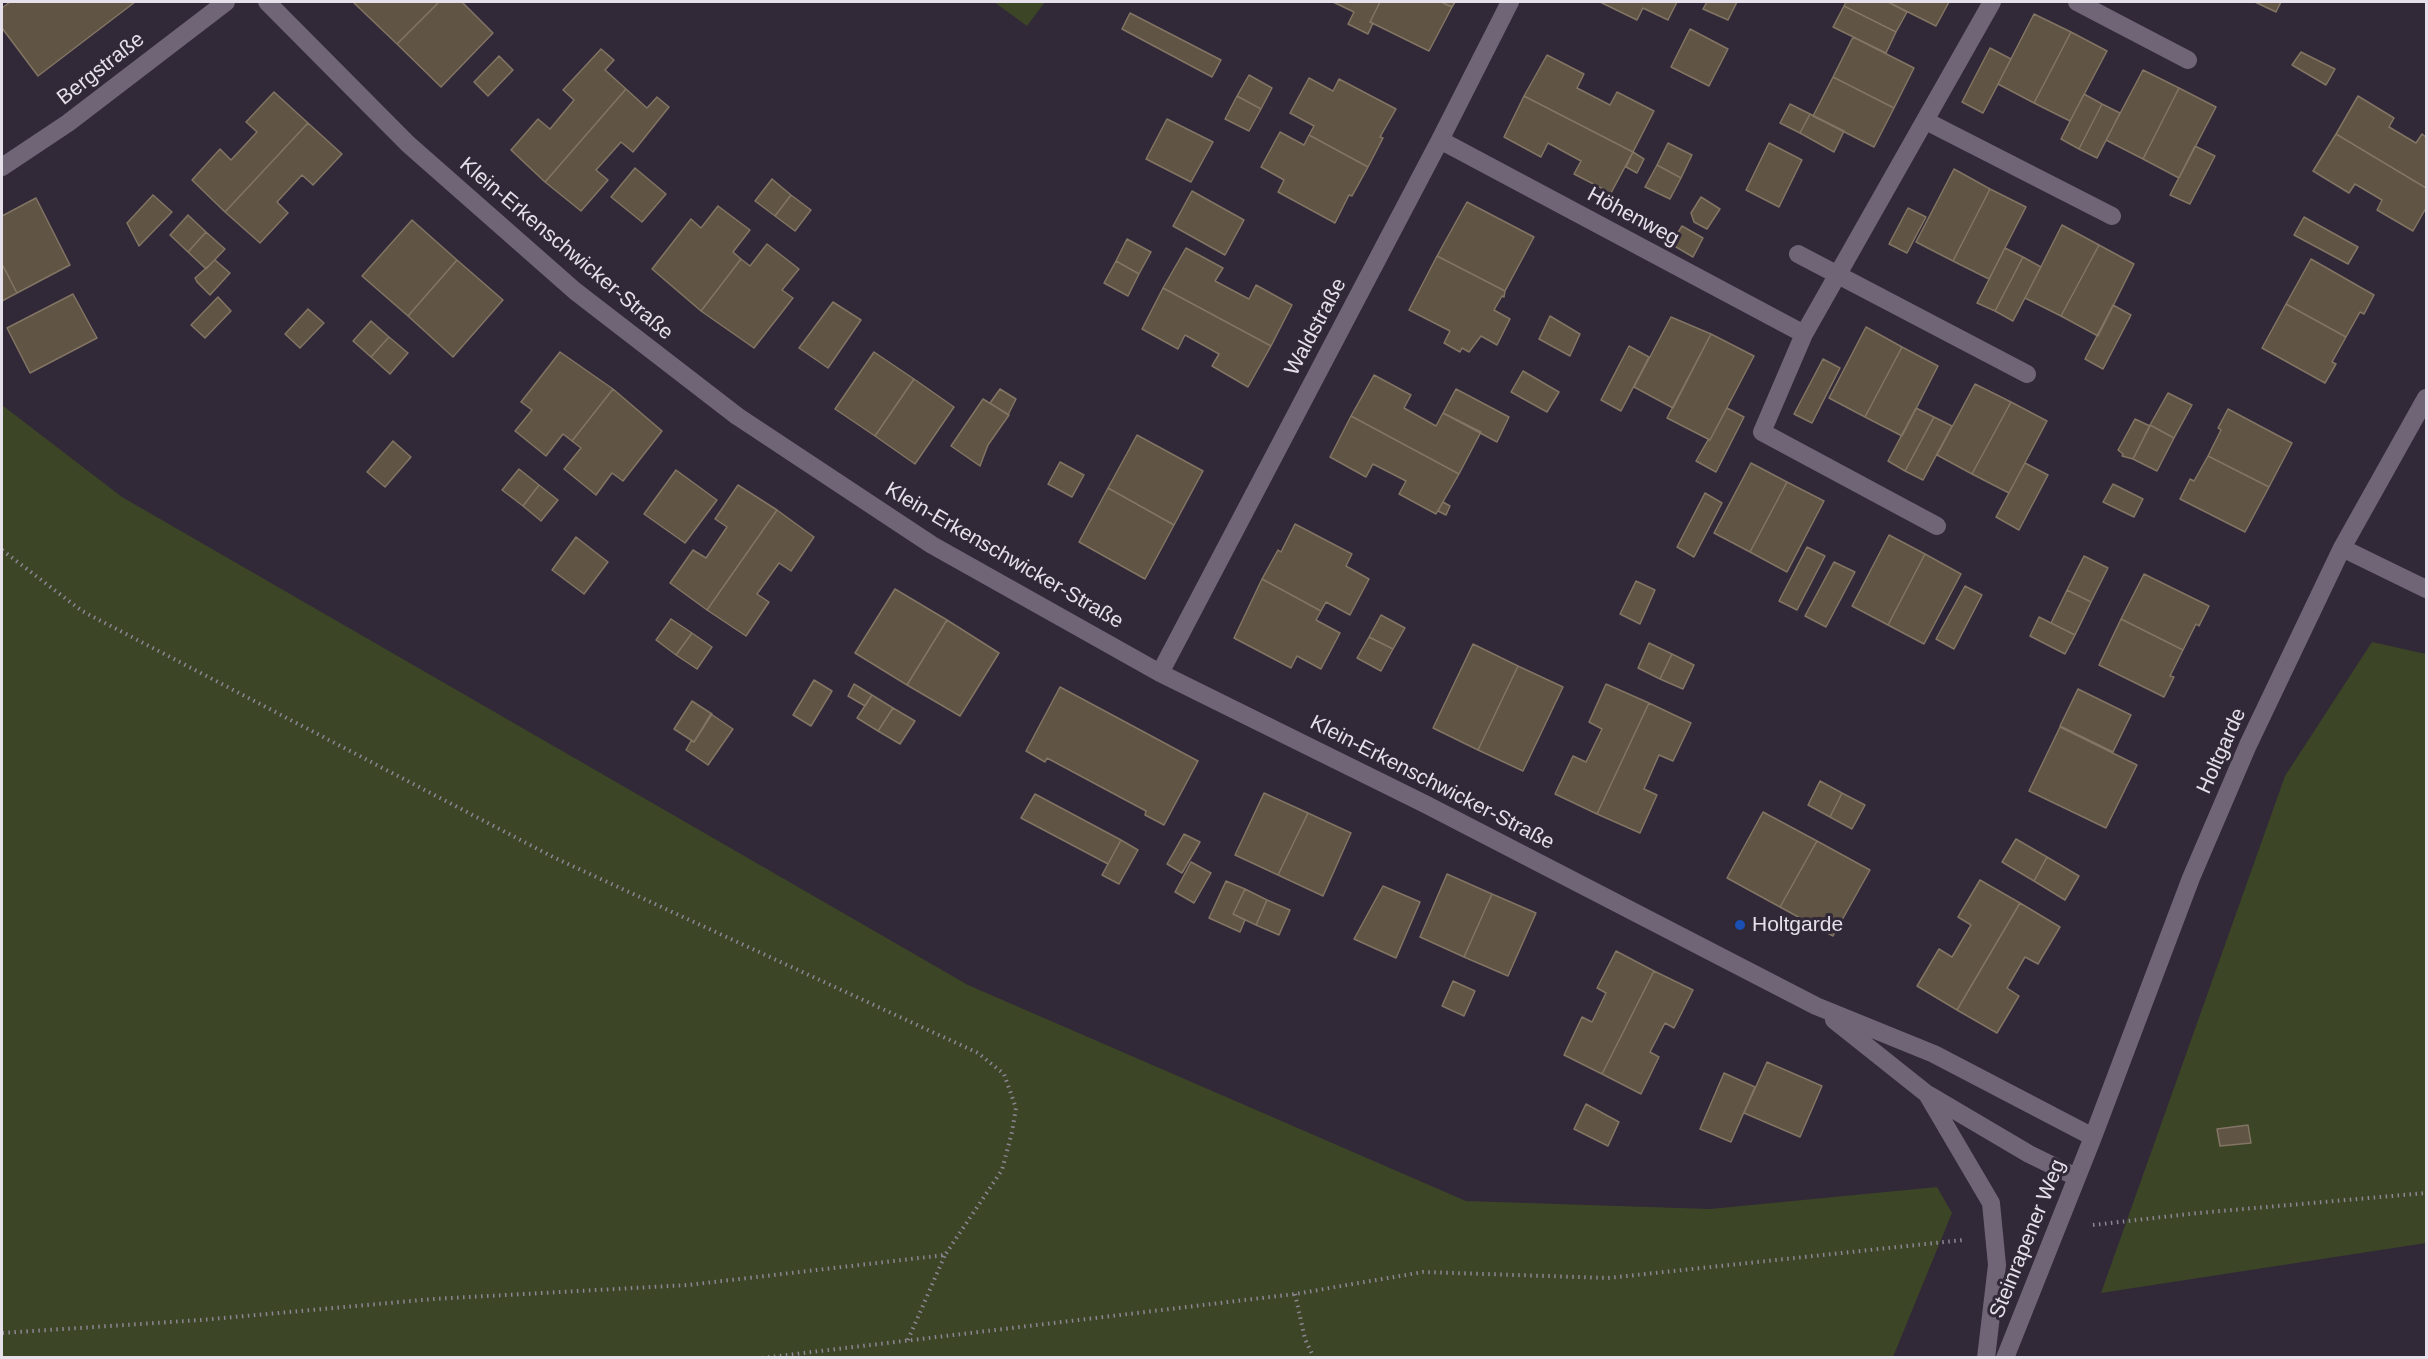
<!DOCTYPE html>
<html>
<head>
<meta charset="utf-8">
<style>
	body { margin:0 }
	#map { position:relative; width:2428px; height:1359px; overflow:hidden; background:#312838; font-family:Helvetica,sans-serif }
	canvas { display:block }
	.frame { position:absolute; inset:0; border:3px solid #e5e0ea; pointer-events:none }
</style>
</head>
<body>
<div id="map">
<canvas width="2428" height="1359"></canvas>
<div class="frame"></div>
</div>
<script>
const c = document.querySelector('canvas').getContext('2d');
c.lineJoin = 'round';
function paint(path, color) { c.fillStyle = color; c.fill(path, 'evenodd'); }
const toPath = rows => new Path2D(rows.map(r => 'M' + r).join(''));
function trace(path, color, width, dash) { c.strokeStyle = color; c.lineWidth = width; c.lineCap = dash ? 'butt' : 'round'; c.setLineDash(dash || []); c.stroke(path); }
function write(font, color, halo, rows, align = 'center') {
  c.font = font + ' Helvetica,sans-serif'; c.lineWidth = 6; c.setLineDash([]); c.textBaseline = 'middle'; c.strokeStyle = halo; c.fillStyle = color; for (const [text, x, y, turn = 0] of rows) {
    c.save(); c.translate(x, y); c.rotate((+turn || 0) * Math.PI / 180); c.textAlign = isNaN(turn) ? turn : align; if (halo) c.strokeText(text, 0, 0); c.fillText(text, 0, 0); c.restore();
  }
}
paint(toPath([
	[994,2,1045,2,1027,26],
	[2,405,122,497,968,985,1466,1201,1710,1209,1937,1187,1952,1213,1893,1357,2,1357],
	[2372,642,2426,654,2426,1243,2101,1293,2285,776]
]), '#3c4526');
const building = toPath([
	[10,2,135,2,38,76,2,28,2,8,10,2],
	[353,2,439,2,397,44,353,2],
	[439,2,462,2,493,33,441,87,397,44,439,2],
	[1333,2,1380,2,1370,22,1373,23,1368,34,1348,24,1354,12,1333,2],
	[1380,2,1441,2,1452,7,1429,51,1370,22,1380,2],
	[1441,2,1455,2,1452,7,1441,2],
	[1600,2,1677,2,1668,20,1643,8,1637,20,1600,2],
	[1707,2,1737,2,1728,20,1703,9,1707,2],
	[1846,2,1888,2,1907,12,1896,32,1844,6,1846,2],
	[1888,2,1949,2,1936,26,1888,2],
	[2255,2,2281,2,2276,12,2255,2],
	[1844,6,1896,32,1886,53,1833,27,1844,6],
	[1130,13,1221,60,1212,77,1122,29,1130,13],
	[2034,14,2071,32,2034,103,1998,84,2034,14],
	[1690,29,1728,49,1709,86,1671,67,1690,29],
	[2071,32,2107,51,2070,121,2034,103,2071,32],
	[1853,37,1914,68,1894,108,1833,77,1853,37],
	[1990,48,2011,59,1983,113,1962,102,1990,48],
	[601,49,614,60,605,70,626,89,545,182,511,150,538,119,550,129,574,100,563,90,601,49],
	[2301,52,2335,69,2326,85,2292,65,2301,52],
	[1547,55,1584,74,1577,88,1610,105,1617,92,1654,111,1633,152,1524,96,1547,55],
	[499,56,513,70,488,96,474,82,499,56],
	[2143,70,2179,88,2143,159,2106,140,2143,70],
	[1249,75,1272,88,1261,109,1237,96,1249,75],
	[1833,77,1894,108,1874,147,1813,116,1833,77],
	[1309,78,1333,91,1339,79,1396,109,1380,137,1383,138,1368,167,1309,135,1314,126,1290,113,1309,78],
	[2179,88,2216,107,2179,178,2143,159,2179,88],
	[626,89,647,108,657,97,669,107,633,152,621,142,596,170,608,180,581,211,545,182,626,89],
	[274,92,308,123,225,212,192,180,220,149,231,160,257,132,246,122,274,92],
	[2084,94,2102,104,2079,149,2061,139,2084,94],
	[1237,96,1261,109,1249,131,1225,119,1237,96],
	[1524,96,1633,152,1611,193,1574,174,1581,161,1548,143,1541,157,1504,137,1524,96],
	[2358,96,2394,118,2389,127,2416,143,2422,134,2426,137,2426,188,2336,134,2358,96],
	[1790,104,1810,114,1800,133,1780,123,1790,104],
	[2102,104,2120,113,2097,158,2079,149,2102,104],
	[1810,114,1844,131,1834,152,1800,133,1810,114],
	[1167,119,1213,142,1191,182,1146,159,1167,119],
	[308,123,342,154,313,185,302,175,277,202,288,213,260,243,225,212,308,123],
	[1280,132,1304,145,1309,135,1368,167,1352,196,1349,195,1335,223,1278,192,1284,180,1261,167,1280,132],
	[2336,134,2426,188,2426,208,2413,231,2377,210,2382,200,2355,184,2349,193,2313,171,2336,134],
	[1668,143,1692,155,1681,178,1657,165,1668,143],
	[1769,143,1802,160,1779,207,1746,190,1769,143],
	[2195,146,2215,156,2190,204,2170,195,2195,146],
	[1633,152,1644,159,1637,173,1626,167,1633,152],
	[1657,165,1681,178,1670,199,1645,187,1657,165],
	[635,168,666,194,642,222,611,197,635,168],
	[1954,169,1990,189,1953,261,1916,242,1954,169],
	[772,179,791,195,775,216,755,201,772,179],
	[1990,189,2026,207,1989,279,1953,261,1990,189],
	[1192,191,1244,220,1225,255,1173,226,1192,191],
	[153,195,172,212,139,246,127,223,153,195],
	[791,195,811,210,795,231,775,216,791,195],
	[1701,197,1720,209,1707,229,1694,222,1691,213,1701,197],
	[36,198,70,265,17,293,2,264,2,216,36,198],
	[1467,202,1534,237,1505,291,1437,256,1467,202],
	[718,206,750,230,733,252,741,259,701,311,652,269,691,219,701,228,718,206],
	[1908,208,1926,217,1907,253,1889,244,1908,208],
	[188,215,206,232,188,252,170,235,188,215],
	[2304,217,2358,247,2348,264,2294,235,2304,217],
	[412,220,457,260,408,316,362,276,412,220],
	[2062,225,2099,245,2061,316,2025,298,2062,225],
	[1682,226,1703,238,1693,257,1671,244,1682,226],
	[206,232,225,249,206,269,188,252,206,232],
	[1127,239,1151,252,1139,274,1116,261,1127,239],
	[767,244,799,269,782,290,793,298,754,348,701,311,741,259,750,266,767,244],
	[2099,245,2134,264,2098,336,2061,316,2099,245],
	[1186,248,1223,268,1215,281,1249,299,1256,285,1292,305,1271,346,1163,288,1186,248],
	[2005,248,2023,257,1995,311,1977,303,2005,248],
	[1437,256,1505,291,1504,297,1502,296,1494,310,1510,319,1497,345,1481,336,1469,352,1462,348,1460,352,1444,343,1450,331,1409,310,1437,256],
	[2023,257,2041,267,2013,321,1995,311,2023,257],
	[2311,259,2374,295,2364,314,2360,312,2346,337,2286,304,2311,259],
	[215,260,230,273,210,295,197,282,195,278,215,260],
	[457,260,503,300,453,357,408,316,457,260],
	[1116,261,1139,274,1128,296,1104,283,1116,261],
	[2,264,17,293,2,301,2,264],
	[1163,288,1271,346,1248,387,1212,366,1219,354,1185,335,1178,349,1142,329,1163,288],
	[73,294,97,338,30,373,7,328,73,294],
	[218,297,231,311,205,338,191,325,218,297],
	[833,302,861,320,828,368,799,348,833,302],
	[2286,304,2346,337,2332,362,2336,364,2325,383,2262,348,2286,304],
	[2113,305,2131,315,2103,369,2085,359,2113,305],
	[308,309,324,323,300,348,285,334,308,309],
	[1550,316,1580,334,1570,356,1539,339,1550,316],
	[1671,317,1711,334,1673,408,1634,387,1671,317],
	[371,321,389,337,371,357,353,341,371,321],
	[1866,327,1902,347,1865,417,1829,398,1866,327],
	[1711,334,1754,356,1710,440,1667,418,1711,334],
	[389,337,408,353,390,374,371,357,389,337],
	[1629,346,1649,357,1621,411,1601,400,1629,346],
	[1902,347,1938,366,1902,436,1865,417,1902,347],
	[560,352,613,389,572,441,563,434,546,456,515,431,532,410,521,402,560,352],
	[874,352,914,379,875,436,835,409,874,352],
	[1823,359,1840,368,1812,423,1794,414,1823,359],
	[1523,371,1559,392,1547,412,1511,392,1523,371],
	[1374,375,1411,395,1404,408,1436,426,1443,413,1481,432,1459,474,1351,416,1374,375],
	[914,379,954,407,915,464,875,436,914,379],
	[1975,384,2011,402,1972,474,1937,455,1975,384],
	[613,389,662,431,623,481,612,473,596,495,564,469,581,448,572,441,613,389],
	[1000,389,1016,399,1008,415,990,403,1000,389],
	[1456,389,1509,417,1497,442,1443,413,1456,389],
	[2168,393,2192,405,2174,438,2150,425,2168,393],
	[983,399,1009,415,988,445,980,466,951,446,983,399],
	[2011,402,2047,421,2009,493,1972,474,2011,402],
	[1727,408,1744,417,1716,472,1696,461,1708,440,1710,440,1727,408],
	[1916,408,1934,417,1905,471,1888,461,1916,408],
	[2228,409,2292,443,2269,487,2208,456,2221,430,2218,428,2228,409],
	[1351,416,1459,474,1436,514,1399,494,1406,481,1373,464,1366,477,1330,457,1351,416],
	[1934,417,1952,426,1923,480,1905,471,1934,417],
	[2135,419,2150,426,2133,459,2122,456,2123,454,2118,450,2135,419],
	[2150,425,2174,438,2157,471,2133,459,2150,425],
	[1137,435,1203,471,1174,525,1108,488,1137,435],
	[393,441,411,457,385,487,367,472,393,441],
	[2208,456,2269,487,2245,532,2180,499,2190,479,2194,481,2208,456],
	[1060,462,1084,475,1072,497,1048,484,1060,462],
	[1751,463,1787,482,1750,552,1714,533,1751,463],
	[2025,463,2048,475,2019,530,1996,517,2025,463],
	[519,469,539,485,523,506,502,490,519,469],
	[676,470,717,500,685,543,644,514,676,470],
	[1787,482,1824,501,1787,572,1750,552,1787,482],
	[2113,484,2143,499,2134,517,2103,502,2113,484],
	[539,485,558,500,541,521,523,506,539,485],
	[738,485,777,510,707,610,670,583,693,550,706,558,727,527,715,519,738,485],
	[1108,488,1174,525,1145,579,1079,542,1108,488],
	[1705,493,1722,503,1694,557,1677,547,1705,493],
	[1443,502,1450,506,1446,515,1438,511,1443,502],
	[777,510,814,537,791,571,779,563,757,594,769,602,746,636,707,610,777,510],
	[1295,524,1352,554,1346,566,1369,579,1350,615,1326,602,1321,611,1262,579,1278,550,1281,552,1295,524],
	[1889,535,1925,554,1888,625,1852,606,1889,535],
	[576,537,608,562,584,594,552,570,576,537],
	[1807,547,1825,556,1797,610,1779,601,1807,547],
	[1925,554,1961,574,1924,644,1888,625,1925,554],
	[2084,556,2108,568,2091,602,2067,590,2084,556],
	[1834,562,1855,572,1826,627,1805,616,1834,562],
	[2144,574,2209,606,2199,626,2196,624,2183,650,2121,619,2144,574],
	[1262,579,1321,611,1316,620,1340,633,1321,669,1297,656,1291,668,1234,638,1262,579],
	[1636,581,1655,590,1640,624,1620,614,1636,581],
	[1965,586,1982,595,1954,649,1936,639,1965,586],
	[895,589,947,620,907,685,855,653,895,589],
	[2067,590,2091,602,2075,635,2051,623,2067,590],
	[1381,615,1405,628,1393,649,1369,637,1381,615],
	[2039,617,2075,635,2065,654,2030,636,2039,617],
	[671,619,692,633,676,655,656,640,671,619],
	[2121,619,2183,650,2170,676,2174,677,2164,697,2099,665,2121,619],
	[947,620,999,653,960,716,907,685,947,620],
	[692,633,712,647,697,669,676,655,692,633],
	[1369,637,1393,649,1381,671,1357,658,1369,637],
	[1649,643,1672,654,1660,679,1638,668,1649,643],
	[1473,644,1518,666,1478,750,1433,728,1473,644],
	[1672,654,1694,665,1683,689,1660,679,1672,654],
	[1518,666,1563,687,1523,771,1478,750,1518,666],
	[814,680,832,691,811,726,793,715,814,680],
	[854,684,872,695,865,706,848,696,854,684],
	[1606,684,1649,703,1597,814,1555,794,1573,756,1586,762,1602,729,1589,722,1606,684],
	[1060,687,1198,761,1164,825,1145,815,1146,811,1047,758,1045,762,1026,751,1060,687],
	[2078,689,2131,715,2113,752,2060,726,2078,689],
	[872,695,893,708,878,731,857,718,872,695],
	[692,701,712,714,694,742,674,729,692,701],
	[1649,703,1691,723,1673,761,1659,755,1644,789,1657,795,1640,833,1597,814,1649,703],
	[893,708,915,721,900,744,878,731,893,708],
	[711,714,733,729,708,765,686,750,691,741,694,742,711,714],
	[2060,727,2137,765,2106,828,2029,791,2060,727],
	[1820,781,1842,793,1830,817,1808,805,1820,781],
	[1264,793,1308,813,1278,875,1235,855,1264,793],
	[1842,793,1865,805,1852,829,1830,817,1842,793],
	[1035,794,1121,840,1108,864,1021,818,1035,794],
	[1763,812,1817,841,1780,907,1727,878,1763,812],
	[1308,813,1351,833,1323,896,1278,875,1308,813],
	[1184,834,1200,842,1182,873,1167,864,1184,834],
	[2016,839,2047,857,2034,881,2002,862,2016,839],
	[1121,840,1138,850,1119,884,1102,875,1121,840],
	[1817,841,1870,870,1833,936,1780,907,1817,841],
	[2047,857,2079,876,2065,900,2034,881,2047,857],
	[1191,862,1211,873,1194,903,1175,892,1191,862],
	[1447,874,1492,894,1464,957,1420,937,1447,874],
	[1980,880,2020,903,1957,1010,1917,986,1939,949,1952,957,1971,925,1958,917,1980,880],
	[1226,881,1245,889,1233,914,1245,920,1240,932,1209,918,1226,881],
	[1383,886,1420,902,1396,958,1354,939,1383,886],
	[1245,889,1267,900,1256,925,1233,914,1245,889],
	[1492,894,1536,913,1508,976,1464,957,1492,894],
	[1267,900,1290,910,1279,935,1256,925,1267,900],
	[2020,903,2060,927,2038,964,2025,957,2007,988,2019,996,1997,1033,1957,1010,2020,903],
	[1616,951,1654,971,1602,1074,1564,1055,1582,1017,1592,1022,1606,993,1597,988,1616,951],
	[1654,971,1693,990,1674,1028,1665,1023,1650,1052,1659,1057,1641,1094,1602,1074,1654,971],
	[1453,981,1475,991,1464,1016,1442,1006,1453,981],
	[1767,1062,1822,1086,1800,1137,1744,1113,1767,1062],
	[1724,1073,1755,1087,1731,1142,1700,1129,1724,1073],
	[1586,1104,1619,1122,1608,1146,1574,1129,1586,1104],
	[2248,1125,2251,1143,2220,1146,2217,1129,2248,1125]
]);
paint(building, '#605444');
trace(building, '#827564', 1.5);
trace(toPath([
	[2,550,82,611,553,857,978,1053,1004,1074,1016,1108,1012,1132,1002,1170,945,1255,688,1285,433,1299,201,1320,2,1333],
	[2093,1225,2198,1213,2426,1193],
	[1295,1294,1305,1339,1314,1358],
	[908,1340,945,1255],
	[762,1358,1295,1294,1423,1272,1608,1278,1963,1240]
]), '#8d8693', 4, [1.5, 4.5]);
trace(toPath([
	[267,2,408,144,575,291,737,416,932,545,1160,673,1425,804,1816,1006,1934,1054,2093,1137],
	[2077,2,2188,60],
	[1926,121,2112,216],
	[1440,140,1804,334,1992,2],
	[2,167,68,123,226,2],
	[1798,254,2027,374],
	[1804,334,1762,432,1937,526],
	[2342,548,2426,589],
	[1160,673,1440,140,1510,2],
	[1834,1020,1927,1094,1991,1203,1997,1265,1986,1358],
	[1929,1095,2029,1154,2076,1177],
	[2005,1358,2093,1137,2191,878,2248,745,2342,548,2426,398]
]), '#6f6577', 18);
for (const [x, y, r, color] of [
	[1740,925,6,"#1a4fb4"]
]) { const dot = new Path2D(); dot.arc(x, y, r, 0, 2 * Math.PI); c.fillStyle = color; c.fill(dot); trace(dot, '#312838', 2); }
write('21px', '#e5e0ea', '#312838', [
	["Bergstraße",101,69,-38],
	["Höhenweg",1633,217,28],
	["Klein-Erkenschwicker-Straße",566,249,40],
	["Waldstraße",1316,327,-62],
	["Klein-Erkenschwicker-Straße",1004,556,30],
	["Holtgarde",2222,751,-66],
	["Klein-Erkenschwicker-Straße",1432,783,27],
	["Steinrapener Weg",2028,1239,-68]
]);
write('21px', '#e5e0ea', '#312838', [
	["Holtgarde",1752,925]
], 'left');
</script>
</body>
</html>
